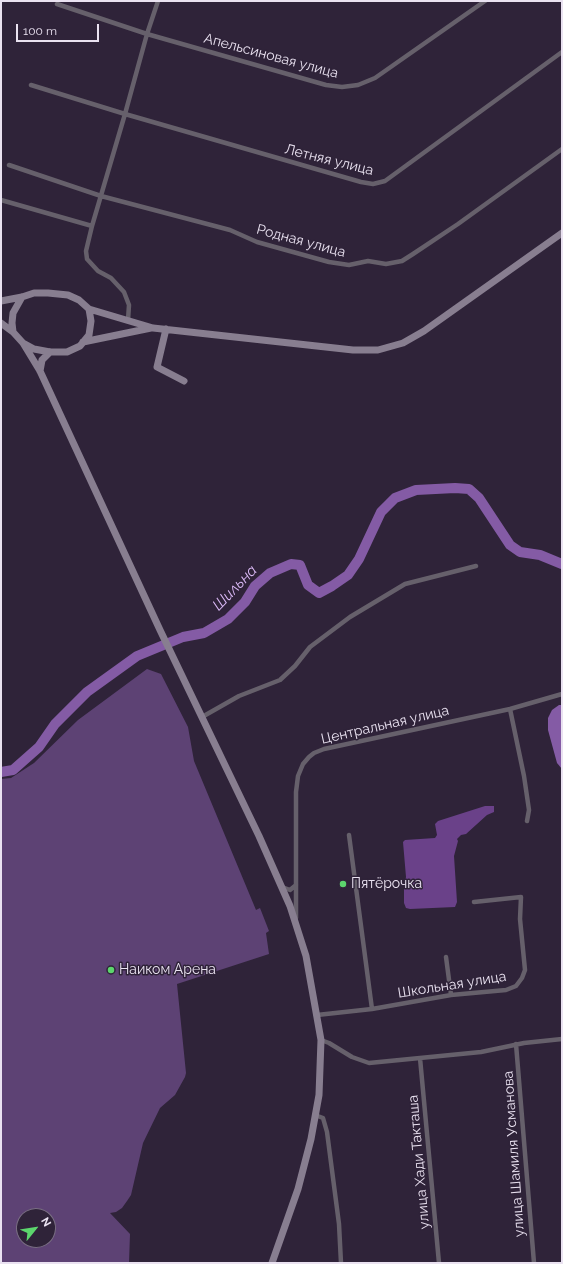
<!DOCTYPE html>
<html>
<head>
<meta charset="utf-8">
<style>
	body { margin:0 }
	#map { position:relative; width:563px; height:1264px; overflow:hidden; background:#2f2339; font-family:Raleway,sans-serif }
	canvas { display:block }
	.frame { position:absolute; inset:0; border:2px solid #eae2f1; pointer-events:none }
	.north { position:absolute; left:16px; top:1208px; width:40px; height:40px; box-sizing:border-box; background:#2f2339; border:1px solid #7a6f83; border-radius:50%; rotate:60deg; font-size:11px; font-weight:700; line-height:16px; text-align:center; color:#eae2f1 }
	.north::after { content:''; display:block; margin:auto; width:14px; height:18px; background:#5cd56d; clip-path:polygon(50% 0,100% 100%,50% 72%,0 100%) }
	.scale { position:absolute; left:16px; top:24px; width:83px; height:18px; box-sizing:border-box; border:2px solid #eae2f1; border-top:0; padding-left:5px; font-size:12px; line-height:14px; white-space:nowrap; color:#eae2f1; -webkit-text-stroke:3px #2f2339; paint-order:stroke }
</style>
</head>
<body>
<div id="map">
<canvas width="563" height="1264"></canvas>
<div class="frame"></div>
<div class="north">N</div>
<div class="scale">100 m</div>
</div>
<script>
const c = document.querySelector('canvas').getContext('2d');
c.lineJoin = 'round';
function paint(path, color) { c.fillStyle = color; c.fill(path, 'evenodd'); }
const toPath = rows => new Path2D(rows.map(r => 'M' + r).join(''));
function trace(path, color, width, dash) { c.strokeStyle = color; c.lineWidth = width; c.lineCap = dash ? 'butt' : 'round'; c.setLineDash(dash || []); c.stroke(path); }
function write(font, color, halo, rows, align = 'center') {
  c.font = font + ' Raleway,sans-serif'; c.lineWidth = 3; c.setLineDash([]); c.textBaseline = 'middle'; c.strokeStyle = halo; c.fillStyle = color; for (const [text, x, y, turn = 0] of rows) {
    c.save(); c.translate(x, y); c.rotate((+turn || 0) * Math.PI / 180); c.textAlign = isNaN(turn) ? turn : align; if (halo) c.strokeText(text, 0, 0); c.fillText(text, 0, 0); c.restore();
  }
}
paint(toPath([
	[147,669,161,674,188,727,194,761,256,910,260,908,269,931,266,933,269,954,177,984,186,1073,185,1077,175,1095,160,1108,143,1143,131,1195,127,1201,122,1208,116,1212,110,1213,130,1234,129,1263,1,1263,1,779,11,778,34,763,78,720],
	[24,1216,48,1216,48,1240,24,1240]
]), '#5d4274');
paint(toPath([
	[485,806,494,806,494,812,487,815,466,834,461,835,457,839,458,841,454,856,457,902,455,907,410,909,406,908,404,903,404,886,406,877,403,842,405,840,435,838,437,835,435,824,438,821]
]), '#6a4189');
paint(toPath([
	[559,705,562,705,562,769,557,763,548,730,548,718,552,710]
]), '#845ba5');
trace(toPath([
	[1,772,13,770,39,747,55,724,87,692,137,656,183,637,204,633,228,619,245,602,255,586,270,573,291,564,300,565,308,585,319,593,332,586,348,575,359,559,381,512,395,498,416,490,455,488,469,489,479,498,510,545,520,552,540,555,562,564]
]), '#845ba5', 10);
trace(toPath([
	[57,4,147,34,326,85,342,87,358,85,375,78,485,1],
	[31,85,125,114,361,182,373,184,385,181,562,52],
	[9,165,101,196,230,230,257,242,329,262,349,265,368,261,386,264,402,261,413,254,458,224,562,149],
	[1,200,92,226],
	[128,320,129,305,124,292,111,278,98,271,87,259,86,251,92,226,125,114,147,34,158,1],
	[510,709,524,776,529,810,527,821],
	[202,717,239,696,280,680,295,666,310,647,350,617,405,584,476,566],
	[349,835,372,1009],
	[282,887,290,890,296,885],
	[296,918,296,792,298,776,303,764,309,757,314,753,324,749,510,709,562,694],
	[446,957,451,995],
	[317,1015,372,1009,451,995,506,990,516,986,522,978,525,970,520,919,521,897,474,902],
	[321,1040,329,1043,352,1057,369,1063,481,1052,524,1043,562,1039],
	[516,1044,534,1263],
	[420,1058,439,1263],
	[315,1115,323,1118,327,1132,339,1224,341,1263]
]), '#66606b', 4.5);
trace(toPath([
	[1,301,22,297,34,293,48,293,68,295,79,300,89,309,91,321,89,335,80,346,67,352,50,352,34,349,23,343,13,332,12,323,13,313,22,297],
	[89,309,153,328,353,350,378,350,403,343,424,331,562,233],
	[1,323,13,332],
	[166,329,157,367,184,381],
	[83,342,151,328],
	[23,343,40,371,160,630,259,836,290,906,306,956,321,1040,319,1095,311,1139,298,1189,272,1263],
	[40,371,42,360,50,352]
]), '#887e90', 7);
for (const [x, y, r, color] of [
	[343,884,4,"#5cd56d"],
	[111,970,4,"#5cd56d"]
]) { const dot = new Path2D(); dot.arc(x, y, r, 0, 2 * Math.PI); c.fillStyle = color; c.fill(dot); trace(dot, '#2f2339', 1.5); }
write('14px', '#eae2f1', '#2f2339', [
	["Апельсиновая улица",271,56,15],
	["Летняя улица",329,160,14],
	["Родная улица",301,241,15],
	["Центральная улица",385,725,-13],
	["Школьная улица",452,985,-9],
	["улица Шамиля Усманова",514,1154,-94],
	["улица Хади Такташа",419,1162,-95]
]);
write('14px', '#eae2f1', '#2f2339', [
	["Пятёрочка",351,884],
	["Наиком Арена",119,970]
], 'left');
write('italic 15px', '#dab9f6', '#2f2339', [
	["Шильна",235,588,-46]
]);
</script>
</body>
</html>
